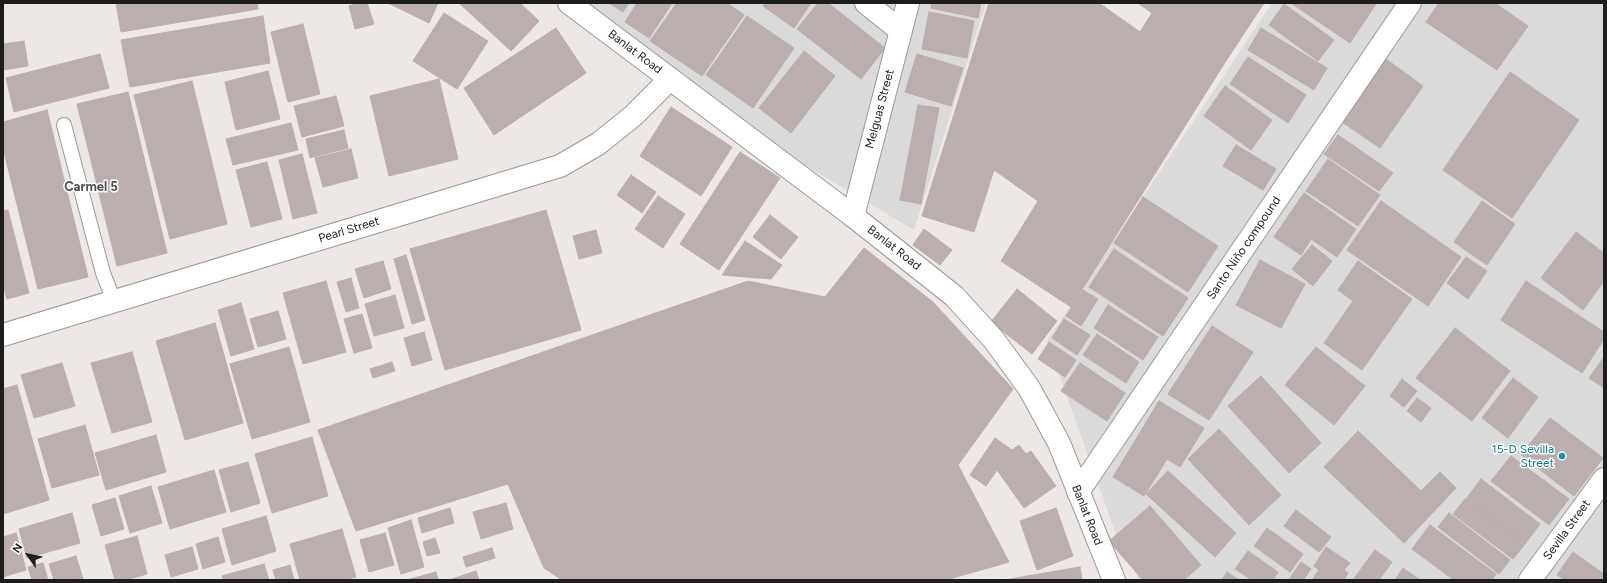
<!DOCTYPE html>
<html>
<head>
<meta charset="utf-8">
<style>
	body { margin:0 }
	#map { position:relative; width:1607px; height:583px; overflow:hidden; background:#ede8e5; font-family:Figtree,sans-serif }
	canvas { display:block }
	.frame { position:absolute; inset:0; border:4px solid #1d1d1d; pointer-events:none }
	.north { position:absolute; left:8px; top:535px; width:40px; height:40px; -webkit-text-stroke:3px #fff; paint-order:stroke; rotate:303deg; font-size:11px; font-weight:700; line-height:16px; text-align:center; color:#1d1d1d }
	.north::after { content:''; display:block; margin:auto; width:14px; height:18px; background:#1d1d1d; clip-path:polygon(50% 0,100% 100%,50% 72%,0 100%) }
</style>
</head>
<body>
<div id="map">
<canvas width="1607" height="583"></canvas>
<div class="frame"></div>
<div class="north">N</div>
</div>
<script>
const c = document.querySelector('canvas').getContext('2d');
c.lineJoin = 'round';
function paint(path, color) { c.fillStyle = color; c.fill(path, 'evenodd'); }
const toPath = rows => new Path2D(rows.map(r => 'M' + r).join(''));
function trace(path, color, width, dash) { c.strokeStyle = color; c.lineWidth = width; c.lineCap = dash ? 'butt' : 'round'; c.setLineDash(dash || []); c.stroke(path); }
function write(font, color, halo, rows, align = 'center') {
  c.font = font + ' Figtree,sans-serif'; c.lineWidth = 3; c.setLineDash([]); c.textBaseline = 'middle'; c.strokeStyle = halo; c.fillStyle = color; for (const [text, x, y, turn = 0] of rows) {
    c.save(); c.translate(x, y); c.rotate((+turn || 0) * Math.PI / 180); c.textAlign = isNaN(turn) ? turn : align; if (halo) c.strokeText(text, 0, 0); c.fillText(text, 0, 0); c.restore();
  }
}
paint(toPath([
	[582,3,986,3,914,230,702,104],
	[1272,3,1604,3,1604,580,1139,580,1118,540,1047,341]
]), '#dbdadb');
const building = toPath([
	[116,3,257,3,258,9,121,32,116,3],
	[358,3,367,3,374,24,355,29,349,6,358,3],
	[388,3,438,3,429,23,388,3],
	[459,3,520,3,539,21,511,51,459,3],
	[609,3,629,3,623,12,609,3],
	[637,3,672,3,649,38,625,22,637,3],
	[677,3,727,3,744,15,702,76,650,41,677,3],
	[765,3,811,3,794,28,763,6,765,3],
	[818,3,828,3,885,48,861,79,797,29,818,3],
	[932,3,981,3,978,18,931,8,932,3],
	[989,3,1099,3,1140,32,1152,13,1138,3,1264,3,1224,64,1071,307,1001,261,1038,201,994,170,974,232,922,216,989,3],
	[1291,3,1375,3,1376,4,1350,43,1291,3],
	[1439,3,1495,3,1528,26,1497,70,1426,22,1439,3],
	[1284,4,1334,40,1318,61,1269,25,1284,4],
	[929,12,974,21,967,58,922,49,929,12],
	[444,13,488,41,457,89,413,61,444,13],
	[263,16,270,63,130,87,121,40,263,16],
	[747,16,794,48,753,108,706,75,747,16],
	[303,24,320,94,288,102,271,32,303,24],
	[556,28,586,73,494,135,464,88,556,28],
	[1261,28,1327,68,1314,90,1248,50,1261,28],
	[24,41,28,66,3,70,3,44,24,41],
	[804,51,835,76,791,133,759,108,804,51],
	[100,54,109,88,14,112,6,78,100,54],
	[917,54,963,68,951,106,905,92,917,54],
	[1248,57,1306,95,1288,123,1230,84,1248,57],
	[1386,59,1423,86,1380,148,1342,122,1386,59],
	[268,71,280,119,236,130,225,82,268,71],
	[1510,72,1579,120,1512,218,1443,170,1510,72],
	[439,79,458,159,389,176,370,96,439,79],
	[192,81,227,224,170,239,134,95,192,81],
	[1225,86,1272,120,1251,150,1204,116,1225,86],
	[128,92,167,253,117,266,77,104,128,92],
	[336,96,344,126,302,137,294,106,336,96],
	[918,105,939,108,921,204,900,200,918,105],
	[671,107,732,147,701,196,640,156,671,107],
	[47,110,88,277,38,289,3,148,3,122,47,110],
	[291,123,298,150,233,165,226,139,291,123],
	[344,130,348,148,310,158,306,139,344,130],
	[1338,135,1393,173,1379,191,1324,154,1338,135],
	[1236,145,1276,169,1263,190,1223,166,1236,145],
	[351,149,358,178,323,187,315,158,351,149],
	[740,152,780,178,719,270,680,244,740,152],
	[302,154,317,213,293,219,279,160,302,154],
	[1328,159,1380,195,1358,226,1306,191,1328,159],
	[267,162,282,219,251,227,236,170,267,162],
	[631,175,656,192,642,213,617,195,631,175],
	[1304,193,1356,229,1337,257,1311,239,1301,255,1274,237,1304,193],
	[658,196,685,214,663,248,635,229,658,196],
	[1143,197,1218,246,1188,292,1114,243,1143,197],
	[1381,201,1461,257,1428,306,1347,250,1381,201],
	[1482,201,1515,224,1487,265,1454,242,1482,201],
	[8,210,29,293,7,299,3,285,3,211,8,210],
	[546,210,581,330,445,370,410,249,546,210],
	[770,215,798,237,781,259,753,237,770,215],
	[924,229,952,250,940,265,913,245,924,229],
	[596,230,602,253,579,259,573,236,596,230],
	[1576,232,1604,253,1604,281,1583,310,1541,278,1576,232],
	[745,241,782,265,771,279,722,275,745,241],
	[1312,245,1332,261,1313,286,1292,269,1312,245],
	[864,248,933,302,1013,389,958,465,1009,562,946,580,562,580,544,568,508,484,356,531,318,430,748,281,825,297,864,248],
	[1114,249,1188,298,1163,336,1089,287,1114,249],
	[406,255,425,320,412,324,394,259,406,255],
	[1466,257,1487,271,1468,299,1447,283,1466,257],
	[1260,260,1305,284,1281,328,1236,305,1260,260],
	[383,261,391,289,364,298,355,269,383,261],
	[1358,261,1412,299,1362,370,1324,343,1353,301,1338,290,1358,261],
	[351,278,359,308,346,312,337,282,351,278],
	[326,281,346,352,303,364,283,293,326,281],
	[1526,281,1604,332,1604,339,1582,373,1501,320,1526,281],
	[1017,289,1057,321,1032,354,991,322,1017,289],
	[1083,290,1098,299,1081,326,1066,316,1083,290],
	[395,295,404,328,374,336,365,304,395,295],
	[241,303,254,349,231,356,218,310,241,303],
	[1108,305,1158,337,1143,360,1094,328,1108,305],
	[278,311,286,339,258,347,250,319,278,311],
	[362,314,372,348,354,353,344,319,362,314],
	[1064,319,1090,335,1077,355,1052,338,1064,319],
	[215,323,243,423,185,440,156,341,215,323],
	[1212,326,1253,352,1209,420,1168,394,1212,326],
	[1455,328,1510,371,1472,421,1416,378,1455,328],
	[424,332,432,360,412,366,404,338,424,332],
	[1097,334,1139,362,1126,383,1083,355,1097,334],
	[1049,342,1076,360,1065,377,1038,359,1049,342],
	[289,347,310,422,252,439,230,364,289,347],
	[1316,347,1365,386,1334,425,1285,385,1316,347],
	[132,352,152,422,112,433,91,363,132,352],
	[1604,357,1604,388,1589,378,1604,357],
	[392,362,395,371,373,378,370,369,392,362],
	[62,363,75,406,34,418,21,375,62,363],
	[1080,363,1125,393,1107,421,1061,391,1080,363],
	[1261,376,1321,443,1289,473,1228,406,1261,376],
	[1513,378,1538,397,1508,438,1482,418,1513,378],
	[1402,379,1417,391,1404,407,1390,396,1402,379],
	[17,385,49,500,3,514,3,389,17,385],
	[1417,398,1431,408,1421,422,1407,411,1417,398],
	[1159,401,1204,428,1180,467,1167,459,1144,496,1113,477,1159,401],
	[1550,418,1603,458,1574,496,1521,455,1550,418],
	[85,425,99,475,52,488,38,439,85,425],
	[1219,429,1281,495,1249,525,1188,459,1219,429],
	[1358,431,1421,491,1440,472,1456,488,1404,543,1324,467,1358,431],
	[156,435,166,472,106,490,95,453,156,435],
	[312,437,328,496,272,513,255,454,312,437],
	[995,438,1012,450,1019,445,1026,454,1031,451,1056,486,1024,508,997,470,986,486,970,475,995,438],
	[1511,456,1569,499,1549,525,1491,481,1511,456],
	[248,462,260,503,231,512,219,470,248,462],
	[214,470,226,512,170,529,158,487,214,470],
	[1168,471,1236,533,1215,557,1146,494,1168,471],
	[1481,479,1540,524,1525,544,1466,499,1481,479],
	[151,486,162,523,130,533,119,496,151,486],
	[115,498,124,529,101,536,92,505,115,498],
	[1465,499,1525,544,1513,559,1453,514,1465,499],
	[506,503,513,529,481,539,473,512,506,503],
	[1150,506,1201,565,1184,580,1143,580,1109,541,1150,506],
	[450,508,454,523,422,533,418,518,450,508],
	[1056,508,1073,556,1037,570,1020,521,1056,508],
	[1296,510,1331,537,1319,552,1284,526,1296,510],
	[72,513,80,543,27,558,19,529,72,513],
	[1449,513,1510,560,1499,574,1438,527,1449,513],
	[266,516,276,551,232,565,222,529,266,516],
	[411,520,424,567,401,574,388,528,411,520],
	[1430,525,1496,574,1492,580,1454,580,1412,549,1430,525],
	[1267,528,1303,554,1290,572,1254,546,1267,528],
	[342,529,356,577,344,580,300,580,290,544,342,529],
	[16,533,26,570,3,577,3,537,16,533],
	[385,533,394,565,369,572,360,540,385,533],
	[137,536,147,574,126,580,115,580,105,545,137,536],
	[218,537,225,562,203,569,196,544,218,537],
	[435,538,440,553,427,556,423,542,435,538],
	[192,547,198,569,171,577,165,555,192,547],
	[1326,547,1350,563,1344,570,1348,573,1344,580,1312,580,1319,570,1314,566,1326,547],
	[492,548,495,558,466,567,463,557,492,548],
	[1375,550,1392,562,1379,580,1353,580,1375,550],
	[1248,551,1278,572,1273,580,1252,580,1235,569,1248,551],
	[1573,552,1604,574,1604,580,1565,580,1557,575,1573,552],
	[76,556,83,579,54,580,49,564,76,556],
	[1301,562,1311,569,1303,580,1289,580,1301,562],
	[43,563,48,580,32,580,28,567,43,563],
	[264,564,269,580,224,580,222,576,264,564],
	[290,565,294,580,276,580,273,570,290,565],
	[1080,567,1082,580,1004,580,1080,567],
	[1403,568,1420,580,1395,580,1403,568],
	[476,571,479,580,449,580,476,571],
	[436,572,438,580,407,580,436,572],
	[1227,572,1239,580,1222,580,1227,572]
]);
paint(building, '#baafae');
trace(building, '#bdaba9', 1);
const service = toPath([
	[64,125,103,273,114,301]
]);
const minor = toPath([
	[866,3,901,31],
	[853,216,908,3],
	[3,335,560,166,598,144,633,116,670,79],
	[1078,492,1410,3],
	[1530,580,1604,479]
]);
const tertiary = toPath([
	[569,3,853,216,954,296,994,340,1029,388,1059,443,1114,580]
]);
trace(service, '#9a9a9a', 16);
trace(minor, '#9a9a9a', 24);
trace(tertiary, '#9a9a9a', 24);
trace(service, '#fff', 14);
trace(minor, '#fff', 22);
trace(tertiary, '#fff', 22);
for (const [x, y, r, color] of [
	[1562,456,4,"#0f9aa8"]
]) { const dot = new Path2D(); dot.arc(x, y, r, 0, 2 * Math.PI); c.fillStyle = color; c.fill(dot); trace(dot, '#fff', 1.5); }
write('12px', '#1d1d1d', '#fff', [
	["Banlat Road",635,52,37],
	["Melguas Street",880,109,-75],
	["Pearl Street",349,230,-17],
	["Banlat Road",894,248,38],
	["Santo Niño compound",1244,248,-56],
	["Banlat Road",1087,515,68],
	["Sevilla Street",1567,530,-54]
]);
write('12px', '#0d838f', '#fff', [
	["15-D Sevilla",1554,449],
	["Street",1554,463]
], 'right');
write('bold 13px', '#505050', '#fff', [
	["Carmel 5",91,187]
]);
</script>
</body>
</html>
